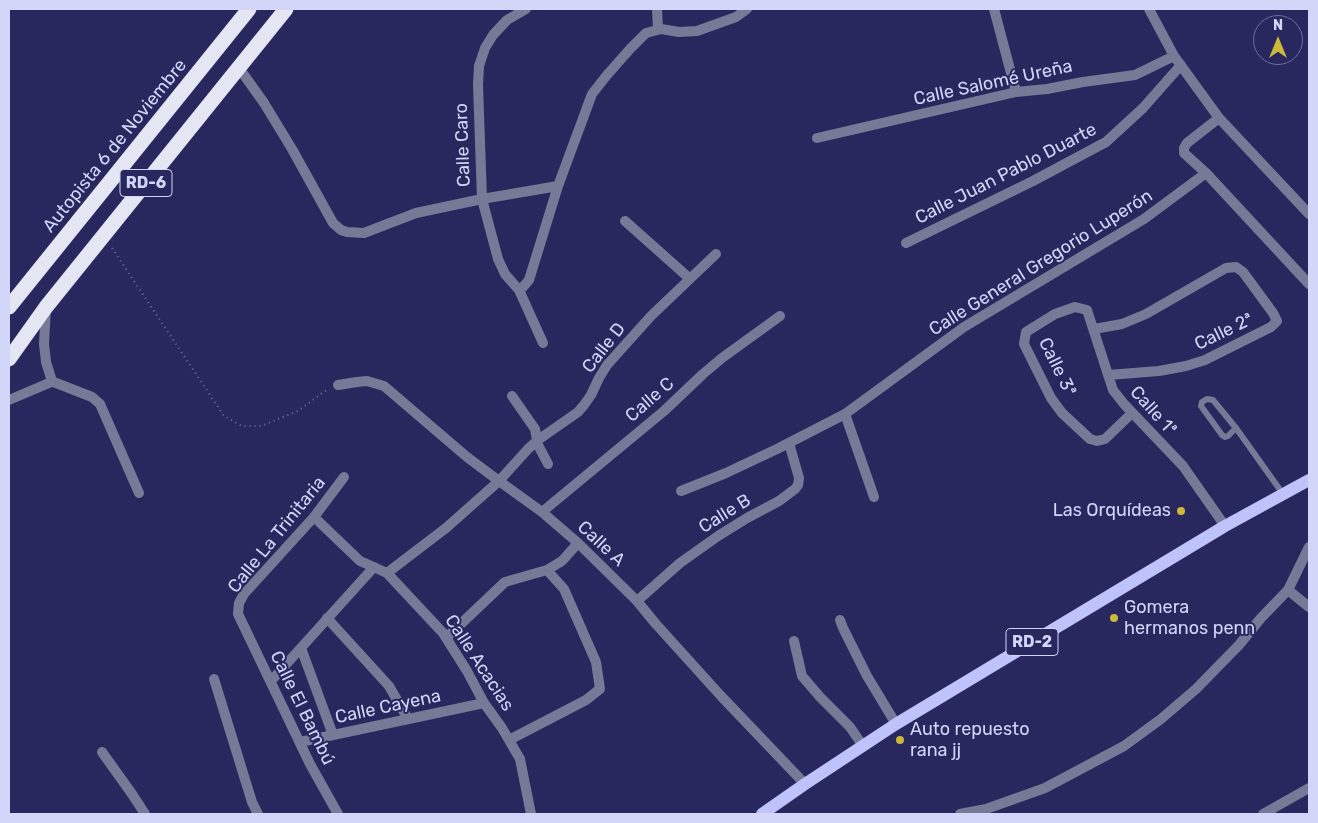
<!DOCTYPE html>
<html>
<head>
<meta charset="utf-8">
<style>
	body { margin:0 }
	#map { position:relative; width:1318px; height:823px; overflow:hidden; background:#29285e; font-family:Rubik,sans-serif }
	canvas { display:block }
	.frame { position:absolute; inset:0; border:10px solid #d3d6f8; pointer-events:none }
	.north { position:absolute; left:1253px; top:15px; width:50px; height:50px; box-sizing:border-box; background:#29285e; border:1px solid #6d6e9c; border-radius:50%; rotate:0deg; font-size:14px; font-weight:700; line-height:20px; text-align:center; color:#d3d6f8 }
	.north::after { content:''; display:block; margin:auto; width:18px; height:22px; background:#ccb938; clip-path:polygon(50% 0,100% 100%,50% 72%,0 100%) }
</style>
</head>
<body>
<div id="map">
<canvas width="1318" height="823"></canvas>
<div class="frame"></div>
<div class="north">N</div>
</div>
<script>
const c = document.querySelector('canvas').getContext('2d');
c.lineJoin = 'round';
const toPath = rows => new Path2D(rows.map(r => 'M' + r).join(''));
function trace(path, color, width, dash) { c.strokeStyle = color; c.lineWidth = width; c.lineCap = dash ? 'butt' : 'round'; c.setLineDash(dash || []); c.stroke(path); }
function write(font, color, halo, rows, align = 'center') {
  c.font = font + ' Rubik,sans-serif'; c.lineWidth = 4; c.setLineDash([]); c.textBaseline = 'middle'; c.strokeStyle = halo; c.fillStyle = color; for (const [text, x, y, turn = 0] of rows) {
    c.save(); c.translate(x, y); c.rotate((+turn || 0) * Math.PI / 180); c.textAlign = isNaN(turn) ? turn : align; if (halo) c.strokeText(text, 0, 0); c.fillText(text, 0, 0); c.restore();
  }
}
trace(toPath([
	[112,248,224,416,242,426,261,426,298,411,325,391,329,389]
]), '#6f709e', 2, [1, 4]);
trace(toPath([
	[1236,428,1228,436,1225,437,1222,435,1201,406,1202,402,1207,399,1213,400,1236,428,1283,494]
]), '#777a96', 6);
trace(toPath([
	[526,9,507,20,493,35,485,48,479,66,478,85,482,199,498,259,505,274,519,290,543,343],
	[657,9,658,29],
	[994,9,1016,92],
	[1149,9,1174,56,1219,118,1309,214],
	[239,68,264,103,292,149,333,223,341,230,347,232,364,233,416,213,482,199,558,186],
	[1219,118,1187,143,1184,148,1184,153,1206,173,1309,284],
	[817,138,1016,92,1047,89,1083,82,1135,75,1174,56],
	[625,221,689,278],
	[906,243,1033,181,1106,142,1143,108,1181,65],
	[519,290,523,287,529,280,558,186,592,94,607,75,630,49,646,33,661,29,679,32,697,31,736,17,747,9],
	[1094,329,1122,324,1146,314,1226,268,1236,267,1243,272,1273,313,1277,321,1271,327,1205,360,1186,366,1159,371,1108,375],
	[51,381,92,397,100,404,139,493],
	[338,385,357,382,367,381,384,386,467,457,499,481,542,512,578,543,637,601,655,623,721,696,805,784],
	[512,396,535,429,538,445,548,464],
	[9,400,49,383,51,381,51,378,46,362,44,344,46,307],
	[1132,413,1105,439,1097,441,1090,439,1062,413,1051,398,1024,344,1026,332,1055,314,1075,307,1087,310,1113,390,1124,404,1183,466,1225,526],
	[845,414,874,497],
	[681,491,726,473,777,449,845,414,964,327,1144,219,1206,173],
	[542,512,664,411,703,374,722,358,780,316],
	[314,517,360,561,387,573,443,633,467,671,484,703,502,728,520,759,531,814],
	[387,573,446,528,499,481,528,449,538,440,578,412,584,405,591,395,599,378,607,365,651,316,716,254],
	[1288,590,1309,607],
	[637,601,680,563,718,536,747,518,779,501,795,489,798,485,799,478,789,443],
	[327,618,389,686,408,719],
	[840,620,843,628,867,676,896,724],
	[446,638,505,582,547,570,562,561,578,543],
	[794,641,802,676,820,697,850,727,863,746],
	[301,648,333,735],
	[214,679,252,802,258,814],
	[271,681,374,567],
	[509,740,586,700,600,689,596,662,564,589,547,570],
	[300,742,484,703],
	[102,752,132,794,145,814],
	[338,814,310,764,238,614,239,603,244,594,314,517,344,477],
	[960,814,986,809,1045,788,1124,746,1161,719,1196,689,1239,645,1261,618,1288,590,1309,547],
	[1263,814,1309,788]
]), '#777a96', 10);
trace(toPath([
	[762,814,805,784,896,724,1225,526,1309,480]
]), '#bfc3fc', 12);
trace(toPath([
	[9,307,249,9],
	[9,359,46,307,286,9]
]), '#e4e6f3', 15);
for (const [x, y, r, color] of [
	[1181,511,5,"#ccb938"],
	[1114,618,5,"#ccb938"],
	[900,740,5,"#ccb938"]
]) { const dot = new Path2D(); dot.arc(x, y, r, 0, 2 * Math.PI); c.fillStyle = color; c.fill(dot); trace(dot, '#29285e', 2); }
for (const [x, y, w] of [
	[146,183,52],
	[1032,642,52]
]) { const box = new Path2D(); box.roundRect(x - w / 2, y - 13.5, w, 27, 4); c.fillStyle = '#29285e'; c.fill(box); trace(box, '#d3d6f8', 1); }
write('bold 16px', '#d3d6f8', null, [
	["RD-6",146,183],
	["RD-2",1032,642]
]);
write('18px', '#d3d6f8', '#29285e', [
	["Calle Salomé Ureña",993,83,-12],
	["Calle Caro",463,145,-92],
	["Autopista 6 de Noviembre",115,146,-51],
	["Calle Juan Pablo Duarte",1006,174,-27],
	["Calle General Gregorio Luperón",1041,263,-32],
	["Calle 2ª",1224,332,-26],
	["Calle D",604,348,-52],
	["Calle 3ª",1057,367,64],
	["Calle C",650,400,-41],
	["Calle 1ª",1153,411,48],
	["Calle B",725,514,-32],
	["Calle La Trinitaria",277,535,-51],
	["Calle A",601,544,43],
	["Calle Acacias",479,663,57],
	["Calle Cayena",388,707,-12],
	["Calle El Bambú",302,708,64]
]);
write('18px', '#d3d6f8', '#29285e', [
	["Las Orquídeas",1171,511,"right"],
	["Gomera",1124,608],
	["hermanos penn",1124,629],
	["Auto repuesto",910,730],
	["rana jj",910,751]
], 'left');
</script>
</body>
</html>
